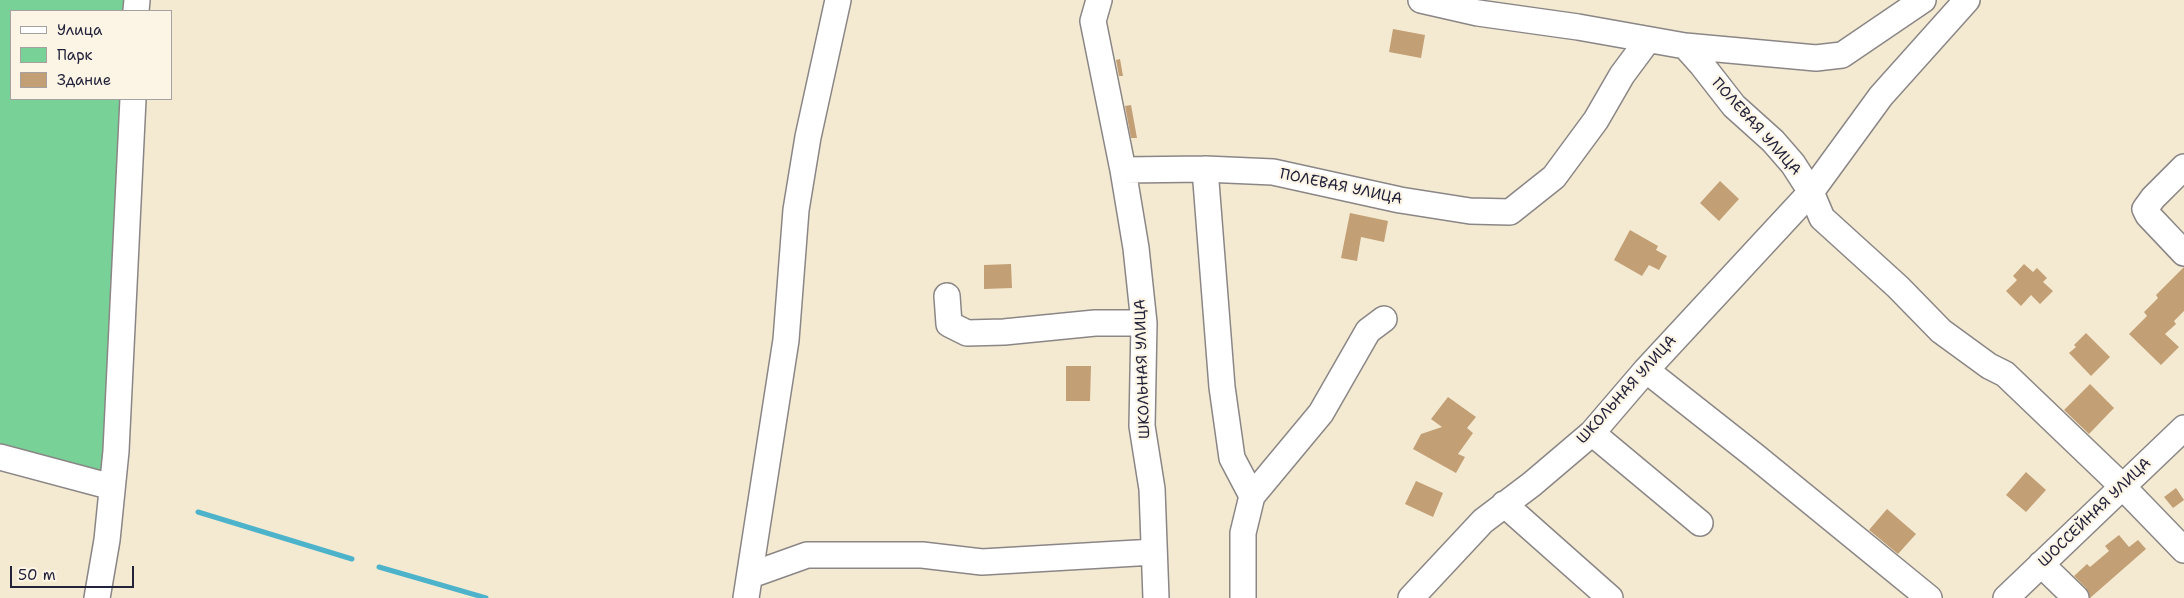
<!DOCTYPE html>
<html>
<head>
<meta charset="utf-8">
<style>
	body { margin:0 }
	#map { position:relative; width:2184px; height:598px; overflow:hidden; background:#f4ead2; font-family:"Shantell Sans",sans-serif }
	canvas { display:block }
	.legend { position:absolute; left:10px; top:10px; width:162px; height:90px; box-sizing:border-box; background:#fcf5e5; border:1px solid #a5a1a1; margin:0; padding:6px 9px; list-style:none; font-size:15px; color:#22223b }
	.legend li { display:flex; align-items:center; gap:10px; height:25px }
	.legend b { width:25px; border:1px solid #a5a1a1 }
	.scale { position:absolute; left:10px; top:566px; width:124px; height:22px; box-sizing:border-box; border:2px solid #22223b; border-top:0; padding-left:6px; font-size:15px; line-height:18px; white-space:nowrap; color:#22223b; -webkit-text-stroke:4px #fcf5e5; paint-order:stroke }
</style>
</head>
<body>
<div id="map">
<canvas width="2184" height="598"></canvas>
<ul class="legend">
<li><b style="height:6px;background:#fff"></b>Улица</li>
<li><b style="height:14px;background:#78d196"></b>Парк</li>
<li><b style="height:14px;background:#c29f74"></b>Здание</li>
</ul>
<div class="scale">50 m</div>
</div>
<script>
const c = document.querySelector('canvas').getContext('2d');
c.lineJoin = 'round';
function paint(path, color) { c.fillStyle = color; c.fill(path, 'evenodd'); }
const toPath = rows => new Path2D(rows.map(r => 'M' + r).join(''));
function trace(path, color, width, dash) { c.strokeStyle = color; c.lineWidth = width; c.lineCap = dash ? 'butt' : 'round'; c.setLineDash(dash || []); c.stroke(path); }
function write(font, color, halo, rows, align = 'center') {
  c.font = font + ' "Shantell Sans",sans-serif'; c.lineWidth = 4.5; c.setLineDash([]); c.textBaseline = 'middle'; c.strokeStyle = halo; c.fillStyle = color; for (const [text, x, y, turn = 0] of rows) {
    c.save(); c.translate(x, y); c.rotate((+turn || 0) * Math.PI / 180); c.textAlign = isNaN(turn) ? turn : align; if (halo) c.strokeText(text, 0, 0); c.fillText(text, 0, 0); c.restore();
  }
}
paint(toPath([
	[0,0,143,0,143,11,11,11,11,99,140,99,123,496,0,452]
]), '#78d196');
trace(toPath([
	[198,512,352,559],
	[379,567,486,598]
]), '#4cb3cb', 5);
paint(toPath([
	[1393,29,1425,35,1421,58,1389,52],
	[1120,59,1123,76,1119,76,1116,60],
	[1131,105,1137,138,1131,138,1125,106],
	[1720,181,1739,199,1719,221,1700,203],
	[1350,213,1388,221,1384,242,1361,237,1357,261,1341,258],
	[1630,230,1658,246,1656,250,1667,256,1659,270,1649,265,1642,276,1614,260],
	[1011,264,1012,288,984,289,984,265],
	[2024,264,2033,272,2037,268,2047,278,2043,282,2053,291,2040,304,2031,295,2021,306,2006,291,2017,280,2013,276],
	[2184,267,2184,311,2174,321,2176,324,2165,334,2179,347,2161,365,2129,334,2147,316,2144,312,2158,298,2156,295],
	[2086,333,2110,357,2091,376,2069,353,2076,347,2074,345],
	[1066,366,1091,366,1090,401,1066,401],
	[2090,384,2114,408,2089,434,2064,410],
	[1448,397,1476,417,1467,428,1473,433,1458,454,1465,457,1456,473,1413,449,1421,434,1442,427,1431,419],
	[2026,472,2046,490,2026,512,2006,495],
	[1416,481,1443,493,1433,517,1405,504],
	[2176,488,2184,500,2173,508,2164,497],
	[1887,509,1916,534,1898,554,1869,530],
	[2119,535,2129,547,2138,540,2146,549,2090,598,2086,588,2074,576,2087,564,2090,567,2109,551,2105,546]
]), '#c29f74');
const minor = toPath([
	[1099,0,1093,21,1123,170,1136,248,1144,323,1142,426,1152,489,1156,598],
	[1421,0,1478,13,1578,27,1685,46,1702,65,1734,106,1773,141,1793,164,1811,192,1822,218,1898,287,1941,331,1989,366,2005,374,2122,486,2184,550],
	[136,11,137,0],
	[1685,46,1816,58,1842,55,1923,0],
	[2184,167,2153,198,2145,209,2148,215,2184,253],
	[1205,169,1222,387,1232,458,1252,496,1243,533,1243,598],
	[1123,170,1205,169,1273,172,1400,200,1470,211,1510,212,1554,177,1596,120,1622,75,1648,40],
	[947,296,949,324,967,333,1004,332,1095,323,1144,323],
	[1646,370,1755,456,1929,598],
	[1592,433,1700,523],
	[0,457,112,487],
	[1252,496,1321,413,1368,331,1384,319],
	[1504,504,1610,598],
	[2041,564,2076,598],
	[751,575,807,555,922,555,982,562,1154,552],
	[97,598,107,540,116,451,133,99],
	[746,598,786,340,796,210,808,137,838,0],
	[1411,598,1483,521,1532,484,1592,433,1646,370,1811,192,1881,96,1967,0],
	[2006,598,2184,428]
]);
trace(minor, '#8b8686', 28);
trace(minor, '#fff', 25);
write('15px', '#22223b', '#fcf5e5', [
	["ПОЛЕВАЯ УЛИЦА",1756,127,48],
	["ПОЛЕВАЯ УЛИЦА",1341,187,12],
	["ШКОЛЬНАЯ УЛИЦА",1143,369,-92],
	["ШКОЛЬНАЯ УЛИЦА",1627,390,-48],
	["ШОССЕЙНАЯ УЛИЦА",2095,513,-44]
]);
</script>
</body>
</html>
